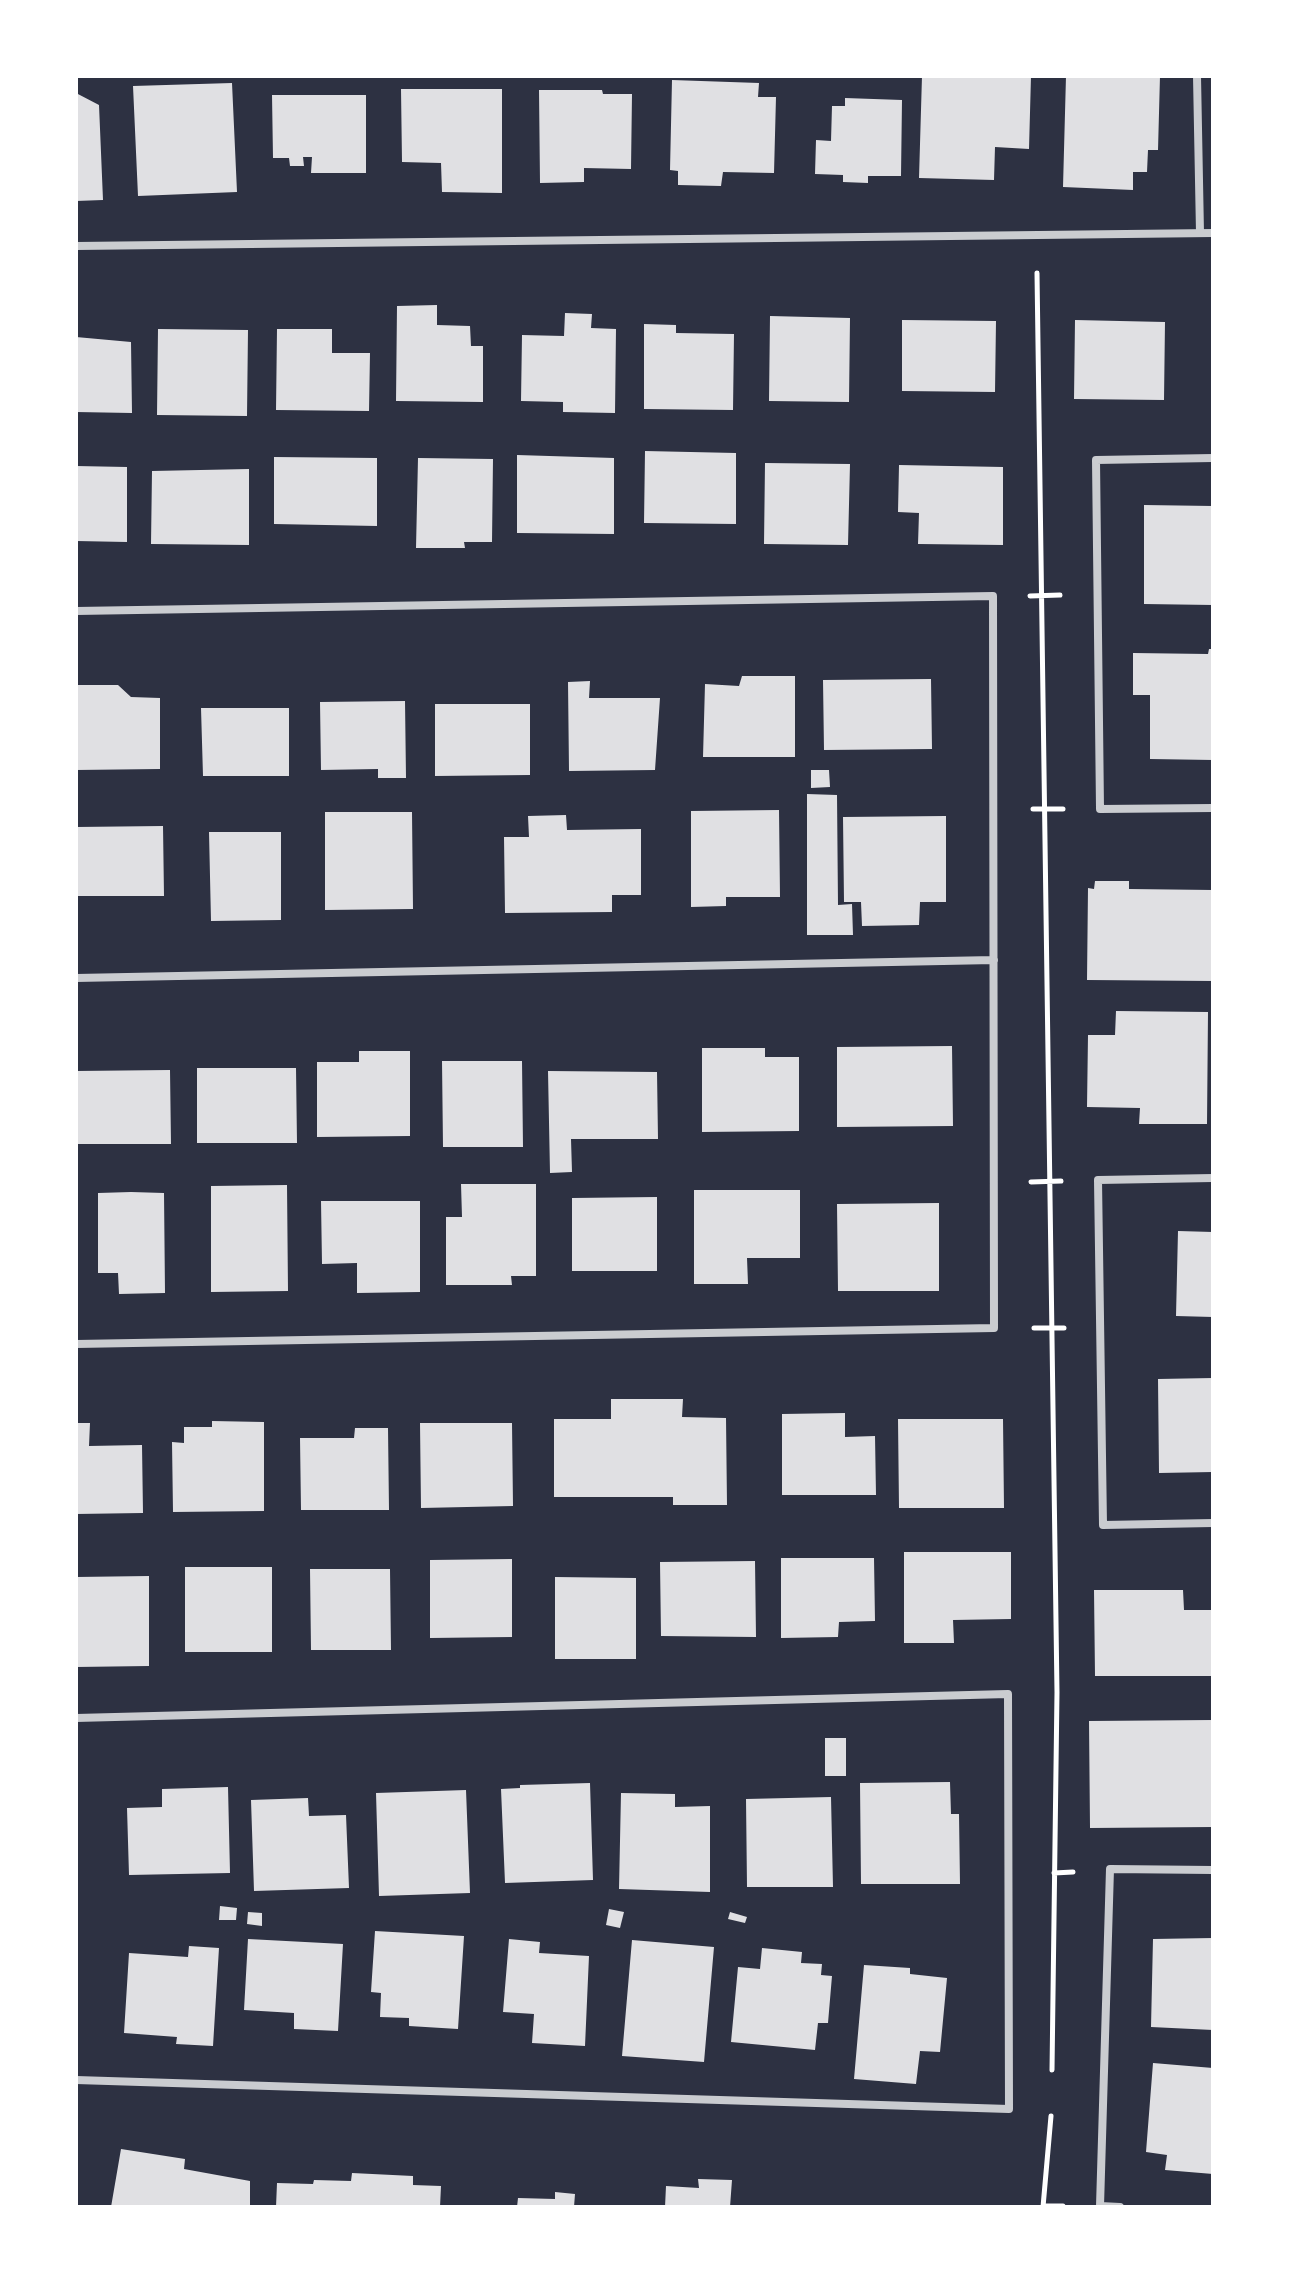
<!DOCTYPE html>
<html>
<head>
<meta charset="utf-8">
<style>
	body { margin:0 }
	#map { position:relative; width:1289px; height:2283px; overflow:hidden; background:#2d3142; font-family:"Sofia Sans Condensed",sans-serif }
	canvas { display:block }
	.frame { position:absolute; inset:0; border:78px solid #fff; pointer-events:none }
</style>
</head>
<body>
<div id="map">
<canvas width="1289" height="2283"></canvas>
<div class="frame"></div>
</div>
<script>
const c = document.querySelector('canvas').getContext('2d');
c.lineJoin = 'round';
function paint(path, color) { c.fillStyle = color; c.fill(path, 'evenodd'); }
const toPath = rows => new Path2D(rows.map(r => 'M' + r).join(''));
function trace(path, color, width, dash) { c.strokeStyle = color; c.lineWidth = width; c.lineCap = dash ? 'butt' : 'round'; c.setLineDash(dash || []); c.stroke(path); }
paint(toPath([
	[922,76,1031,76,1029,149,995,147,994,180,919,178],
	[1066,76,1160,76,1158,150,1148,150,1147,172,1133,172,1133,190,1063,187],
	[672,80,759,83,758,97,776,97,774,173,723,172,721,186,678,185,678,171,670,170],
	[232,83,237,192,138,196,133,86],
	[401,89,502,89,502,193,442,192,441,163,402,162],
	[539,90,602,90,603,94,632,94,631,169,584,168,584,182,540,183],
	[76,93,99,105,103,200,76,201],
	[272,95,366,95,366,173,311,173,312,157,303,157,304,166,290,166,289,158,273,158],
	[845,98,902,100,901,176,868,176,868,183,843,182,843,175,815,174,816,140,831,141,832,106,845,106],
	[437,305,437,325,470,326,471,346,483,346,483,402,396,401,397,306],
	[565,313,592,314,591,328,616,329,615,413,563,412,563,402,521,401,522,335,564,336],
	[770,316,850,318,849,402,769,401],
	[902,320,996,321,995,392,902,391],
	[1075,320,1165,322,1164,400,1074,399],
	[644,324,676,325,676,333,734,334,733,410,644,409],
	[158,329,248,330,247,416,157,415],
	[277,329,332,329,332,353,370,353,369,411,276,410],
	[76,337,131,342,132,413,76,412],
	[645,451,736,453,736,524,644,523],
	[517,455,614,458,614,534,517,533],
	[274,457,377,458,377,526,274,524],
	[418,458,493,459,492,542,464,542,465,548,416,548],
	[765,463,850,464,848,545,764,544],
	[899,465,1003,467,1003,545,918,544,919,513,898,512],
	[76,466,127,467,127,542,76,541],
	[249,469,249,545,151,544,152,471],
	[1144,505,1213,506,1213,605,1144,604],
	[1209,649,1213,649,1213,760,1150,759,1150,695,1133,695,1133,653,1208,654],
	[742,676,795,676,795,757,703,757,705,684,739,686],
	[931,679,932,749,824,750,823,680],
	[590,681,589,698,660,698,655,770,569,771,568,682],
	[76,685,118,685,131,697,160,698,160,769,76,770],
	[405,701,406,778,378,778,378,769,321,770,320,702],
	[435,704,530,704,530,775,435,776],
	[201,708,289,708,289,776,203,776],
	[811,770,829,770,830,787,811,788],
	[807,794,837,795,838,905,852,904,853,935,807,935],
	[779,810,780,897,726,897,726,906,691,907,691,811],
	[325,812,412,812,413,909,325,910],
	[566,815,567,830,641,829,641,895,612,895,612,912,505,913,504,837,529,837,528,816],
	[946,816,946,902,920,902,919,925,862,926,861,902,844,902,843,817],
	[163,826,164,896,76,896,76,827],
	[209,832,281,832,281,920,211,921],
	[1095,881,1129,881,1129,889,1213,890,1213,981,1087,980,1088,888,1094,889],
	[1116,1011,1208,1012,1207,1124,1139,1124,1140,1108,1087,1107,1088,1035,1115,1035],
	[952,1046,953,1126,837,1127,837,1047],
	[702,1048,765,1048,765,1057,799,1057,799,1131,702,1132],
	[359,1051,410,1051,410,1136,317,1137,317,1062,359,1062],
	[442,1061,522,1061,523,1147,443,1147],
	[197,1068,296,1068,297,1143,197,1143],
	[170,1070,171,1144,76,1144,76,1071],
	[548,1071,657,1072,658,1139,571,1139,572,1172,550,1173],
	[461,1184,536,1184,536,1276,511,1276,512,1285,446,1285,446,1217,462,1217],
	[287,1185,288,1291,211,1292,211,1186],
	[694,1190,800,1190,800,1258,747,1258,748,1284,694,1284],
	[131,1192,164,1193,165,1293,119,1294,118,1273,98,1273,98,1193],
	[657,1197,657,1271,572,1271,572,1198],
	[321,1201,420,1201,420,1292,357,1293,357,1263,322,1264],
	[939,1203,939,1291,838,1291,837,1204],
	[1178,1231,1213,1232,1213,1317,1176,1316],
	[1213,1378,1213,1472,1159,1473,1158,1379],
	[611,1399,683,1399,682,1417,726,1418,727,1505,673,1505,673,1497,554,1497,554,1419,611,1419],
	[845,1413,845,1437,875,1436,876,1495,782,1495,782,1414],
	[898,1419,1003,1419,1004,1508,899,1508],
	[212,1421,264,1422,264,1511,173,1512,172,1442,184,1443,184,1427,212,1427],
	[76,1423,90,1423,89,1446,142,1445,143,1513,76,1514],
	[420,1423,512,1423,513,1506,421,1508],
	[355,1428,388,1428,389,1510,301,1510,300,1438,354,1438],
	[904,1552,1011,1552,1011,1619,953,1620,954,1643,904,1643],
	[781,1558,874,1558,875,1621,839,1622,838,1637,781,1638],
	[512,1559,512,1637,430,1638,430,1560],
	[755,1561,756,1637,661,1636,660,1562],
	[185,1567,272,1567,272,1652,185,1652],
	[310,1569,390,1569,391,1650,311,1650],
	[149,1576,149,1666,76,1667,76,1577],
	[555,1577,636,1578,636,1659,555,1659],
	[1094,1590,1183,1590,1184,1610,1213,1610,1213,1676,1095,1676],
	[1213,1720,1213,1827,1090,1828,1089,1721],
	[825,1738,846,1738,846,1776,825,1776],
	[950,1782,951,1814,959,1814,960,1884,861,1884,860,1783],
	[590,1783,593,1880,505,1883,501,1789,520,1788,520,1785],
	[228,1787,230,1873,129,1875,127,1808,162,1807,162,1789],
	[466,1790,470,1893,379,1896,376,1793],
	[621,1793,675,1794,675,1807,710,1806,710,1892,619,1889],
	[831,1797,833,1887,747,1887,746,1799],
	[308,1798,309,1816,346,1815,349,1888,254,1891,251,1800],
	[220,1906,237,1908,236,1920,219,1920],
	[609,1909,624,1912,620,1928,606,1925],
	[248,1912,262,1913,262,1926,247,1924],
	[730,1912,747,1917,745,1923,728,1919],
	[375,1931,464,1936,458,2029,409,2026,409,2018,380,2017,381,1993,371,1992],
	[1213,1938,1213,2030,1151,2027,1153,1939],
	[248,1939,343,1944,338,2031,294,2029,294,2013,244,2010],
	[509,1939,540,1942,539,1953,589,1956,585,2046,532,2043,534,2014,503,2012],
	[632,1940,714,1947,704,2062,622,2056],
	[189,1946,219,1948,213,2046,176,2044,177,2037,124,2033,129,1953,188,1957],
	[762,1948,802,1952,801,1963,822,1964,821,1975,832,1976,828,2023,818,2023,815,2050,731,2042,738,1967,760,1969],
	[864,1965,910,1968,910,1974,947,1978,940,2052,920,2051,916,2084,854,2079],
	[1153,2063,1213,2068,1213,2174,1165,2170,1167,2155,1146,2152],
	[121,2149,185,2159,184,2169,250,2181,250,2207,111,2207],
	[352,2173,413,2176,413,2185,441,2186,440,2207,276,2207,277,2183,313,2184,314,2180,351,2181],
	[698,2179,732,2180,730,2207,665,2207,666,2186,699,2188],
	[555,2192,575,2194,574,2207,517,2207,518,2198,555,2199]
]), '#e0e0e3');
trace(toPath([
	[1037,273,1057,1692,1052,2070],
	[1030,596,1060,595],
	[1033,809,1063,809],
	[1031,1182,1061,1181],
	[1034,1328,1064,1328],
	[1054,1873,1073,1872],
	[1043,2206,1063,2206],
	[1043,2207,1051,2116]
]), '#fff', 5);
trace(toPath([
	[1197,76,1200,233],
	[76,246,1213,233],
	[1213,458,1096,460,1100,809,1213,808],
	[76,611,993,596,994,1328,76,1344],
	[76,978,994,960],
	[1213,1178,1098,1180,1103,1525,1213,1523],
	[76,1718,1008,1694,1009,2109,76,2080],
	[1120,2207,1100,2206,1110,1869,1213,1870]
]), '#caccd0', 8);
</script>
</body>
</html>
